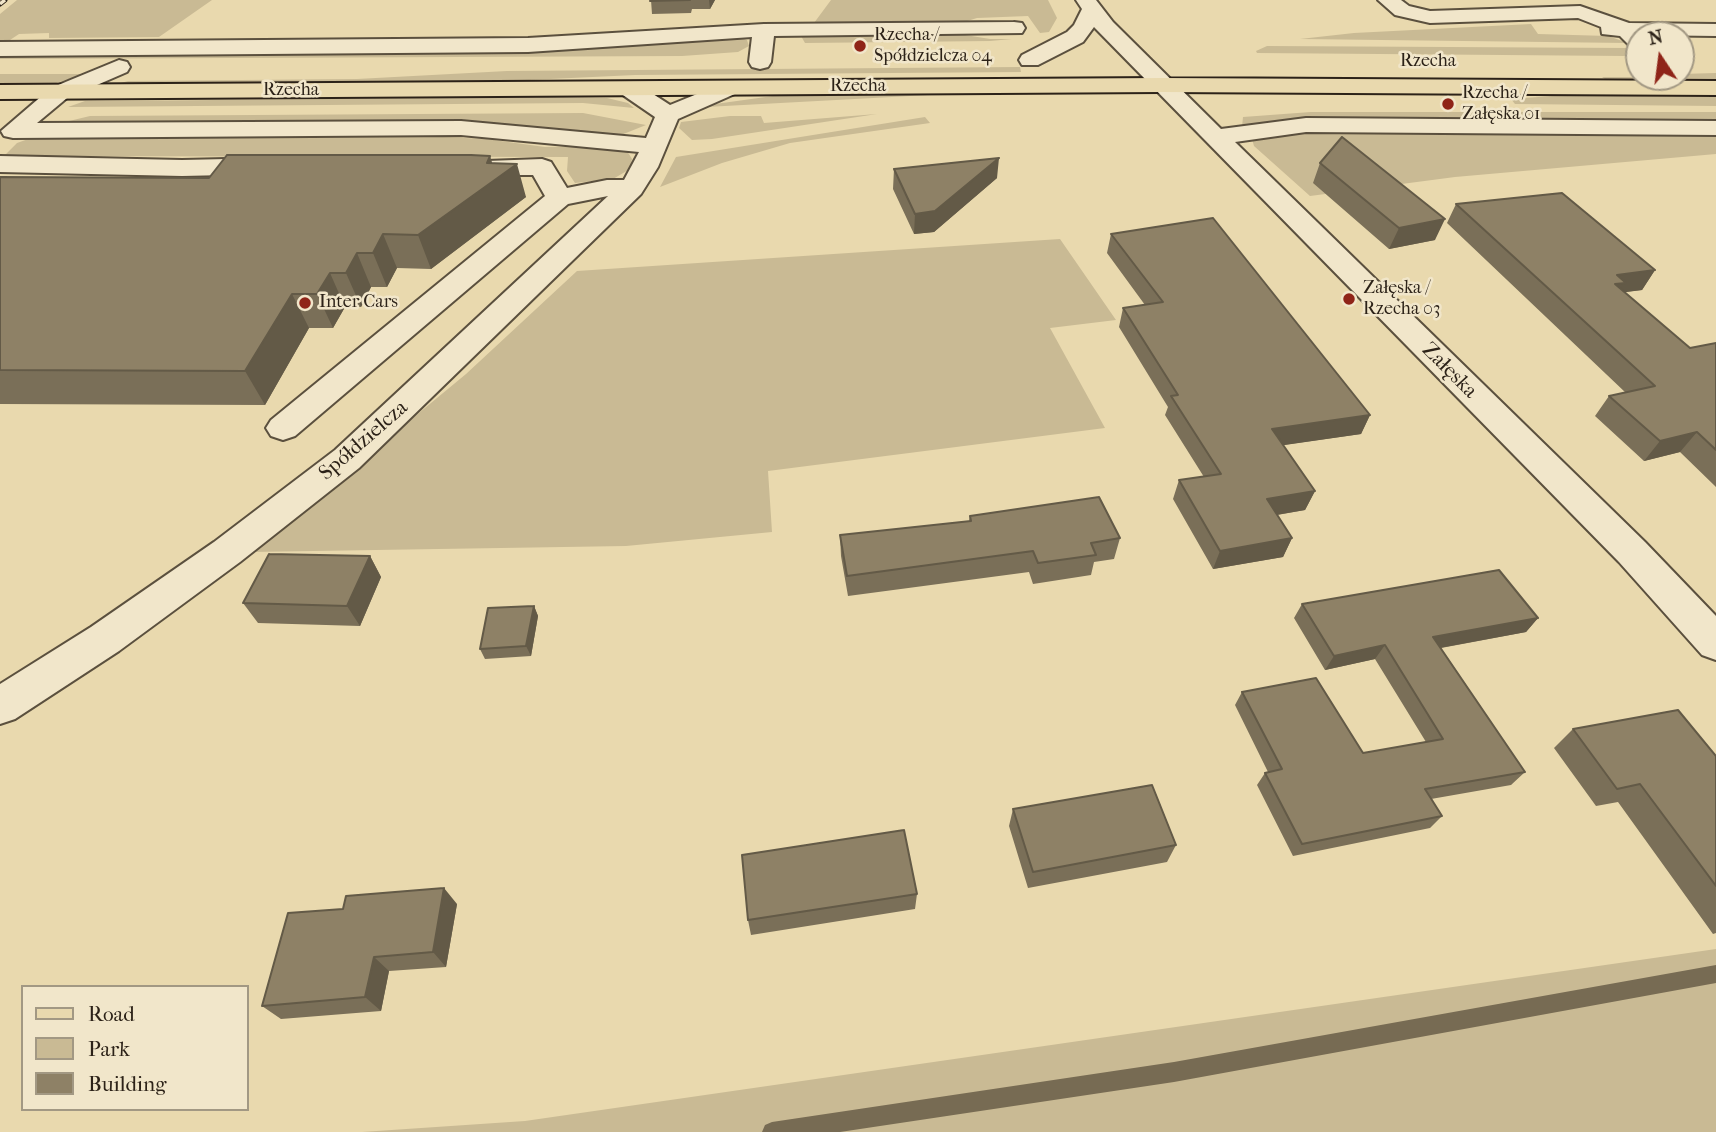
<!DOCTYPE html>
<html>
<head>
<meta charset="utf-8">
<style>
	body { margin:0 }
	#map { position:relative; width:1716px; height:1132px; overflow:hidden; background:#e9d9ae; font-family:"IM FELL French Canon",serif }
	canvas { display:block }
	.legend { position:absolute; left:21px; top:985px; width:228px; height:126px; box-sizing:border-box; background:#f1e6ca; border:2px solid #a29883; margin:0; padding:9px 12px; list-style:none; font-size:21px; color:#2c2218 }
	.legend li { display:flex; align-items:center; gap:14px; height:35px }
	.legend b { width:35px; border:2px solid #a29883 }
	.north { position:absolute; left:1625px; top:21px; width:70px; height:70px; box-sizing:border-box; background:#f1e6ca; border:2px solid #a29883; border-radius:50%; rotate:347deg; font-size:19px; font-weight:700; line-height:28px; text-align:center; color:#2c2218 }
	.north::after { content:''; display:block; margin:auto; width:24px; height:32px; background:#8f2418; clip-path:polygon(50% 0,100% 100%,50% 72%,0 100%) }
</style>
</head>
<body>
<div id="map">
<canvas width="1716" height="1132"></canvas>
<ul class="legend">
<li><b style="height:9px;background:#e9d9ae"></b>Road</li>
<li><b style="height:19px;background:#c9ba94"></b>Park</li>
<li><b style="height:19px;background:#8e8166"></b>Building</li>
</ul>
<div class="north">N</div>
</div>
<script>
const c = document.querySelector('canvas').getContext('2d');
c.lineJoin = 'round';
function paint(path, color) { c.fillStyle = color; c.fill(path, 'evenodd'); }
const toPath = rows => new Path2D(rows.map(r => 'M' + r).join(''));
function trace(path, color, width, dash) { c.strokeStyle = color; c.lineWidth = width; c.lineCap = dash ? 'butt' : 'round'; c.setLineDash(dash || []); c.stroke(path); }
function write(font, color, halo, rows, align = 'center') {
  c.font = font + ' "IM FELL French Canon",serif'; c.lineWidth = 5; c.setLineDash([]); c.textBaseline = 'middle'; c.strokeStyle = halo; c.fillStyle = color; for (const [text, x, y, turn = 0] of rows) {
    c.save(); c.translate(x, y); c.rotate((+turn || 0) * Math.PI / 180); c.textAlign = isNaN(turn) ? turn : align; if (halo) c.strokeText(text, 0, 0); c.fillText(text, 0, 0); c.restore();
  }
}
paint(toPath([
	[17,0,212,0,159,37,49,38,49,33,19,34,7,42,0,43,0,14],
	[831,0,1048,0,1057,18,1049,32,1040,33,1028,16,977,18,964,22,814,23],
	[1531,24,1538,34,1608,36,1628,43,1300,39,1354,33],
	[959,34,990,39,1012,39,990,41,805,43,801,36],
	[741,38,747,40,749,46,738,52,682,56,0,59,0,53],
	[1267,46,1629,48,1632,53,1626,56,1257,53,1256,51],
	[1020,67,1021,72,635,75,465,83,117,84,128,81,357,79,507,71],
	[1716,73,1716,80,1605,79,1602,77,1681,77,1681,74],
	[0,74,84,74,50,85,0,85],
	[780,95,929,95,706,107,708,105],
	[1566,95,1716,97,1716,106,1515,104,1511,99],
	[546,97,607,98,628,103,634,108,583,103,68,107,85,101,105,101],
	[1311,112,1716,112,1716,124,1242,127,1243,117],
	[583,113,646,125,621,135,489,125,87,125,65,122,90,116],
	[877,114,712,139,692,140,679,128,681,122,730,116,761,116,764,123],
	[925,117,930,123,790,143,722,163,660,187,676,157],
	[1387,130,1716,132,1716,154,1455,177,1310,196,1254,146,1252,139,1300,132],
	[378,134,486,139,545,147,624,146,632,159,630,169,613,179,575,183,567,171,568,157,4,156,17,143,34,137],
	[1060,239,1116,320,1050,328,1105,428,768,471,772,532,626,546,251,552,466,374,577,271],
	[1716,949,1716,1132,362,1132,525,1121]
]), '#c9ba94');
paint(toPath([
	[1716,965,1716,983,1174,1082,840,1132,762,1132,765,1125,772,1122,1174,1062,1716,965]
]), '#776b53');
const minor = toPath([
	[1076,0,1096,0,1113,22,1221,129,1306,118,1716,121,1716,135,1306,132,1235,142,1645,542,1716,616,1716,660,1702,655,1619,562,1094,27,1083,42,1038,65,1022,65,1019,60,1022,55,1067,32,1074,25,1082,9,1076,0],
	[1378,0,1401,0,1409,6,1430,11,1580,6,1629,23,1716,24,1716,36,1639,35,1639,49,1631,47,1620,36,1602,34,1601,27,1578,18,1430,23,1395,15,1378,0],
	[1014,22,1022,23,1025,28,1022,33,774,36,771,62,768,67,760,69,752,67,749,62,752,37,528,52,0,56,0,42,528,38,764,24,1014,22],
	[119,60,127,62,130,67,127,72,67,98,37,123,461,121,646,138,655,117,620,93,616,88,620,83,636,83,670,105,729,81,737,83,741,88,737,93,678,119,658,167,641,194,359,468,240,562,119,651,15,719,0,724,0,684,91,627,214,542,335,450,608,196,568,204,295,436,283,440,271,436,266,428,271,420,545,196,533,175,468,175,459,172,455,167,459,162,542,159,551,162,567,188,607,180,624,180,639,152,461,135,13,138,4,136,1,131,51,88,119,60],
	[0,156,182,160,271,158,280,161,284,166,280,171,271,174,182,176,0,172,0,156]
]);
const major = toPath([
	[1162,78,1716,81,1716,95,1162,92,0,99,0,85,1162,78]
]);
trace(minor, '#5b503e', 4);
trace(major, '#2c2218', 4);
paint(minor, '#f1e6ca');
paint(major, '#e9d9ae');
const rail = toPath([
	[0,4,5,0]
]);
trace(rail, '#2c2218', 5);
trace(rail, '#f1e6ca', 3.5, [10]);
paint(toPath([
	[651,0,715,0,710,9,692,9,691,13,652,14],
	[492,163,526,197,431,269,397,268,387,287,371,287,361,307,345,307,333,328,309,328,265,405,0,404,0,177,209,178],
	[1320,163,1435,240,1389,249,1313,183],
	[894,169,997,178,934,232,914,234,893,189],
	[1456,204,1655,270,1642,290,1624,292,1690,348,1716,343,1716,487,1680,452,1644,461,1595,416,1609,396,1626,393,1447,223],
	[1111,234,1370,415,1361,434,1283,445,1315,491,1305,510,1277,515,1292,538,1283,557,1213,569,1173,499,1179,480,1204,477,1165,415,1168,407,1119,327,1123,308,1145,305,1107,253],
	[970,516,1120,538,1114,559,1094,562,1091,575,1033,584,1029,572,848,596,841,556,840,535,969,521],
	[370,556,381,577,360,626,258,623,243,603],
	[1302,604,1538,618,1526,632,1441,648,1525,772,1511,785,1431,799,1442,816,1430,828,1293,856,1257,785,1265,773,1268,772,1235,705,1242,692,1363,753,1426,742,1375,659,1325,670,1294,618],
	[534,606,538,616,531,656,485,659,480,649],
	[1573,729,1716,756,1716,933,1713,934,1618,802,1596,806,1554,748],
	[1013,809,1176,845,1167,862,1028,888,1009,826],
	[917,894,915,909,751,935,748,920],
	[457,904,446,967,389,971,381,1011,281,1019,262,1006]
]), '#7a6f58');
paint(toPath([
	[709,0,715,0,710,9],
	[490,156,497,178,517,164,526,197,431,269,418,235,487,163],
	[999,158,997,178,934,232,914,234,915,214],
	[1445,219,1435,240,1389,249,1399,228],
	[383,234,397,268,387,287,373,253],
	[357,253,371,287,361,307,346,273],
	[1655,270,1642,290,1619,293,1602,304,1617,275],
	[330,273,345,307,333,328,317,294],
	[292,294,309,328,265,405,245,371],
	[1370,415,1361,434,1264,448,1272,429],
	[1697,432,1680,452,1644,461,1660,441],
	[1315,491,1305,510,1258,518,1267,499],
	[1292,538,1283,557,1213,569,1220,551],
	[370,556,381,577,360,626,347,606],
	[534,606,538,616,531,656,526,646],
	[1538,618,1526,632,1423,651,1433,637],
	[1385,645,1375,659,1325,670,1334,656],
	[444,888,457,904,446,967,433,952],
	[374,957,389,971,381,1011,365,997]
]), '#635a47');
const building = toPath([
	[651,0,690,0,650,1,651,0],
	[1342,137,1445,219,1399,228,1320,163,1342,137],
	[227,155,471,155,490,156,487,163,517,164,418,235,383,234,373,253,357,253,346,273,330,273,317,294,292,294,245,371,0,370,0,177,209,178,227,155],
	[999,158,935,211,915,214,894,169,999,158],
	[1562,193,1655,270,1617,275,1626,283,1615,284,1690,348,1716,343,1716,450,1697,432,1660,441,1609,396,1655,386,1456,204,1562,193],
	[1213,218,1370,415,1272,429,1315,491,1267,499,1292,538,1220,551,1179,480,1221,474,1171,396,1178,395,1123,308,1163,302,1111,234,1213,218],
	[1099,497,1120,538,1091,543,1096,555,1038,563,1033,551,847,576,840,535,971,521,970,516,1099,497],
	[269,554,370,556,347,606,243,603,269,554],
	[1499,570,1538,618,1433,637,1525,772,1425,789,1442,816,1302,844,1265,773,1282,769,1242,692,1316,678,1363,753,1443,739,1385,645,1334,656,1302,604,1499,570],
	[534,606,526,646,480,649,488,608,534,606],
	[1678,710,1716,756,1716,886,1640,784,1617,789,1573,729,1678,710],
	[1152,785,1176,845,1033,872,1013,809,1152,785],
	[904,830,917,894,748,920,742,855,904,830],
	[444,888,433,952,374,957,365,997,262,1006,288,913,343,909,346,896,444,888]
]);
paint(building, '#8e8166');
trace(building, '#635a47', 2);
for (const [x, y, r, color] of [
	[860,46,7,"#8f2418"],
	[1448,104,7,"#8f2418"],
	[1349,299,7,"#8f2418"],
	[305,303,7,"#8f2418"]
]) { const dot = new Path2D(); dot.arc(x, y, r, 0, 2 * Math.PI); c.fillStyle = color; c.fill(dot); trace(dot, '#f1e6ca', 2.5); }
write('18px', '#2c2218', '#f1e6ca', [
	["Rzecha /",874,36],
	["Spółdzielcza 04",874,57],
	["Rzecha /",1462,94],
	["Załęska 01",1462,115],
	["Załęska /",1363,289],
	["Rzecha 03",1363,310],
	["Inter Cars",319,303]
], 'left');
write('18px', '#2c2218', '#f1e6ca', [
	["Rzecha",1428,62],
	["Rzecha",858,87],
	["Rzecha",291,91]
]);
write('21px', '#2c2218', '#f1e6ca', [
	["Załęska",1449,371,45],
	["Spółdzielcza",364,441,-41]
]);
</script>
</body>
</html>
